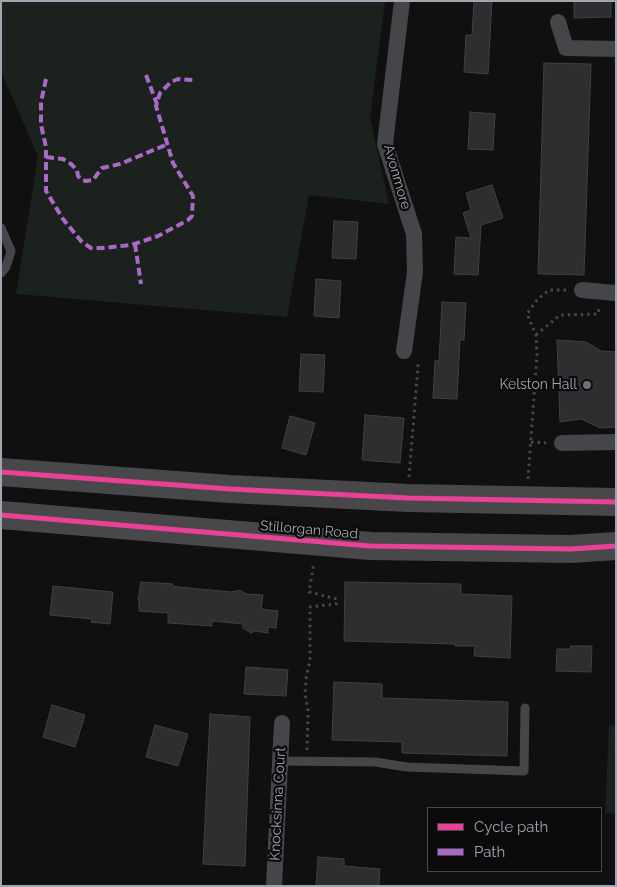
<!DOCTYPE html>
<html>
<head>
<meta charset="utf-8">
<style>
	body { margin:0 }
	#map { position:relative; width:617px; height:887px; overflow:hidden; background:#101011; font-family:Raleway,sans-serif }
	canvas { display:block }
	.frame { position:absolute; inset:0; border:2px solid #a2a4b1; pointer-events:none }
	.legend { position:absolute; left:427px; top:807px; width:175px; height:65px; box-sizing:border-box; background:#0b0b0c; border:1px solid #47484e; margin:0; padding:6px 9px; list-style:none; font-size:15px; color:#a2a4b1 }
	.legend li { display:flex; align-items:center; gap:10px; height:25px }
	.legend b { width:25px; border:1px solid #47484e }
</style>
</head>
<body>
<div id="map">
<canvas width="617" height="887"></canvas>
<div class="frame"></div>
<ul class="legend">
<li><b style="height:6px;background:#ea4096"></b>Cycle path</li>
<li><b style="height:6px;background:#ac68c9"></b>Path</li>
</ul>
</div>
<script>
const c = document.querySelector('canvas').getContext('2d');
c.lineJoin = 'round';
function paint(path, color) { c.fillStyle = color; c.fill(path, 'evenodd'); }
const toPath = rows => new Path2D(rows.map(r => 'M' + r).join(''));
function trace(path, color, width, dash) { c.strokeStyle = color; c.lineWidth = width; c.lineCap = dash ? 'butt' : 'round'; c.setLineDash(dash || []); c.stroke(path); }
function write(font, color, halo, rows, align = 'center') {
  c.font = font + ' Raleway,sans-serif'; c.lineWidth = 4.5; c.setLineDash([]); c.textBaseline = 'middle'; c.strokeStyle = halo; c.fillStyle = color; for (const [text, x, y, turn = 0] of rows) {
    c.save(); c.translate(x, y); c.rotate((+turn || 0) * Math.PI / 180); c.textAlign = isNaN(turn) ? turn : align; if (halo) c.strokeText(text, 0, 0); c.fillText(text, 0, 0); c.restore();
  }
}
paint(toPath([
	[1,1,385,1,370,118,389,204,309,195,287,317,16,294,38,156,1,72],
	[609,725,616,726,616,814,605,813]
]), '#1b211c');
const building = toPath([
	[474,1,492,1,488,74,464,72,466,35,472,35,474,1],
	[574,1,611,1,611,17,574,18,574,1],
	[544,63,591,64,584,275,538,274,544,63],
	[470,112,495,114,493,150,468,149,470,112],
	[492,185,503,218,481,225,478,275,454,274,456,237,471,238,463,213,471,210,466,193,492,185],
	[334,221,358,222,356,259,332,258,334,221],
	[316,279,341,281,339,318,314,316,316,279],
	[442,302,466,303,464,340,460,340,457,399,433,398,435,361,439,361,442,302],
	[557,340,586,342,601,351,616,352,616,427,600,428,581,419,560,422,557,340],
	[301,354,325,355,323,392,299,391,301,354],
	[365,415,404,418,400,463,362,460,365,415],
	[290,416,315,423,306,455,282,448,290,416],
	[141,582,173,584,173,586,178,587,232,592,240,590,246,594,263,595,261,609,278,611,276,628,268,627,268,633,255,631,251,633,243,628,243,624,212,621,212,626,168,623,168,613,139,611,139,600,138,600,141,582],
	[345,582,461,584,461,594,512,596,510,658,474,656,475,646,455,646,455,644,344,641,345,582],
	[53,586,113,592,110,624,91,622,92,619,50,615,53,586],
	[571,646,592,646,591,672,556,671,557,649,570,649,571,646],
	[246,667,288,670,286,696,244,694,246,667],
	[334,682,382,684,382,698,508,702,507,756,402,753,402,742,332,740,334,682],
	[52,705,85,715,75,747,43,737,52,705],
	[210,714,250,717,245,866,203,864,210,714],
	[155,725,188,734,178,766,146,757,155,725],
	[318,857,344,859,344,866,380,869,379,886,316,886,318,857]
]);
paint(building, '#2e2e30');
trace(building, '#404044', 1);
trace(toPath([
	[536,335,560,315,598,314,599,307],
	[531,442,546,443],
	[409,477,418,366,415,362],
	[528,479,537,355,536,335,527,314,537,300,549,290,566,290],
	[307,750,308,710,305,694,306,679,310,660,310,607,336,604,337,599,309,592,314,562]
]), '#46464b', 3, [2.5, 4]);
trace(toPath([
	[1,228,11,251,6,267,1,273],
	[280,761,375,762,407,767,524,771,525,708]
]), '#454649', 9);
trace(toPath([
	[402,1,385,144,414,234,415,272,404,351],
	[558,22,566,48,616,49],
	[582,290,616,293],
	[562,443,616,442],
	[274,886,282,723]
]), '#454649', 16);
trace(toPath([
	[1,472,230,489,408,498,616,502],
	[1,515,370,546,571,549,616,546]
]), '#48484b', 28);
trace(toPath([
	[146,75,157,104],
	[46,79,41,102,41,125,46,147,46,191,63,219,81,241,91,248,103,248,131,245,158,236,188,220,192,216,193,196,173,163,156,106,160,93,171,82,178,79,193,80],
	[46,157,63,159,71,164,77,170,78,176,82,180,86,181,93,180,102,168,120,164,168,144],
	[135,244,141,284]
]), '#ac68c9', 4, [8, 4]);
trace(toPath([
	[1,472,230,489,408,498,616,502],
	[1,515,370,546,571,549,616,546]
]), '#ea4096', 5);
for (const [x, y, r, color] of [
	[587,385,5,"#6f7079"]
]) { const dot = new Path2D(); dot.arc(x, y, r, 0, 2 * Math.PI); c.fillStyle = color; c.fill(dot); trace(dot, '#0b0b0c', 2); }
write('14px', '#a2a4b1', '#0b0b0c', [
	["Avonmore",397,177,74],
	["Stillorgan Road",309,530,5],
	["Knocksinna Court",278,804,-87]
]);
write('14px', '#a2a4b1', '#0b0b0c', [
	["Kelston Hall",577,385]
], 'right');
</script>
</body>
</html>
